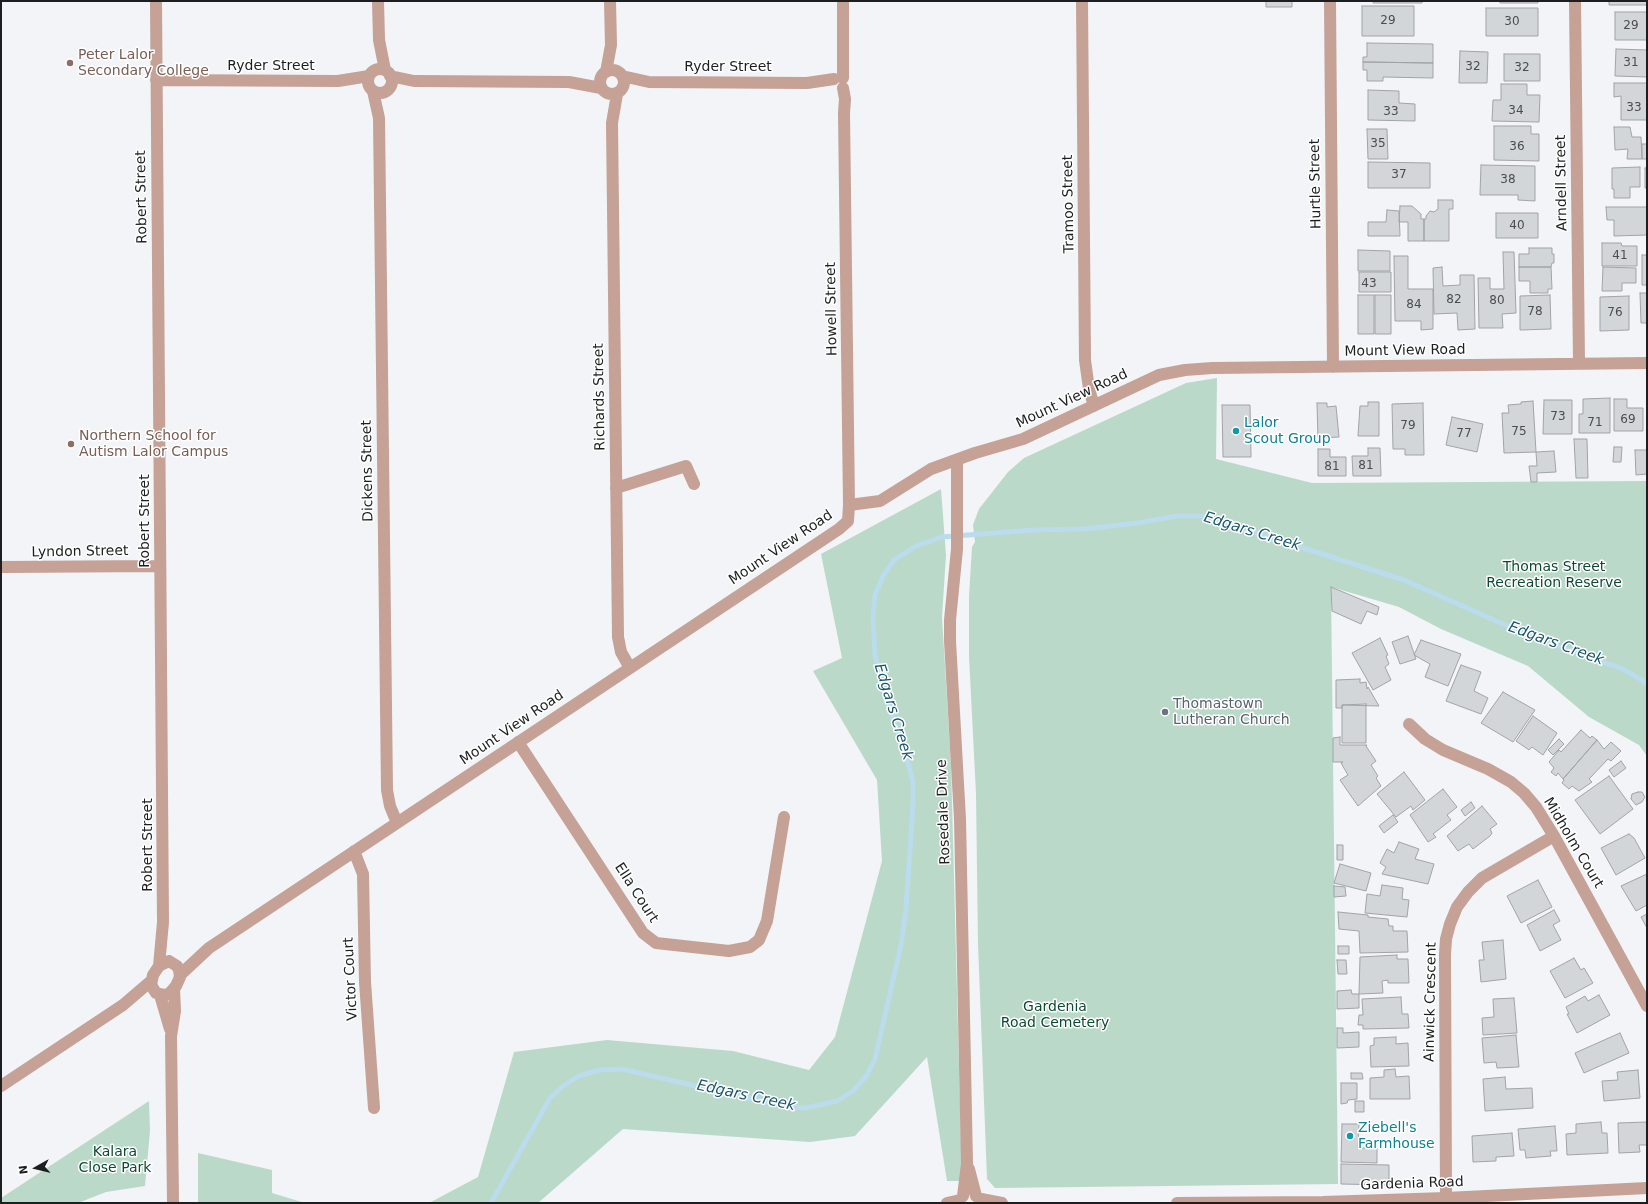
<!DOCTYPE html>
<html>
<head>
<meta charset="utf-8">
<style>
	body { margin:0 }
	#map { position:relative; width:1648px; height:1204px; overflow:hidden; background:#f2f4f7; font-family:"DejaVu Sans",sans-serif }
	canvas { display:block }
	.frame { position:absolute; inset:0; border:2px solid #1d1e1f; pointer-events:none }
	.north { position:absolute; left:16px; top:1148px; width:40px; height:40px; -webkit-text-stroke:3px #fff; paint-order:stroke; rotate:262deg; font-size:11px; font-weight:700; line-height:16px; text-align:center; color:#1d1e1f }
	.north::after { content:''; display:block; margin:auto; width:14px; height:18px; background:#1d1e1f; clip-path:polygon(50% 0,100% 100%,50% 72%,0 100%) }
</style>
</head>
<body>
<div id="map">
<canvas width="1648" height="1204"></canvas>
<div class="frame"></div>
<div class="north">N</div>
</div>
<script>
const c = document.querySelector('canvas').getContext('2d');
c.lineJoin = 'round';
function paint(path, color) { c.fillStyle = color; c.fill(path, 'evenodd'); }
const toPath = rows => new Path2D(rows.map(r => 'M' + r).join(''));
function trace(path, color, width, dash) { c.strokeStyle = color; c.lineWidth = width; c.lineCap = dash ? 'butt' : 'round'; c.setLineDash(dash || []); c.stroke(path); }
function write(font, color, halo, rows, align = 'center') {
  c.font = font + ' "DejaVu Sans",sans-serif'; c.lineWidth = 3; c.setLineDash([]); c.textBaseline = 'middle'; c.strokeStyle = halo; c.fillStyle = color; for (const [text, x, y, turn = 0] of rows) {
    c.save(); c.translate(x, y); c.rotate((+turn || 0) * Math.PI / 180); c.textAlign = isNaN(turn) ? turn : align; if (halo) c.strokeText(text, 0, 0); c.fillText(text, 0, 0); c.restore();
  }
}
paint(toPath([
	[1217,378,1216,459,1312,483,1647,481,1647,756,1639,745,1589,717,1528,666,1441,629,1399,607,1331,587,1338,1184,995,1188,987,1179,978,944,976,794,969,656,969,596,972,547,975,542,973,525,979,509,1008,472,1024,458,1186,383],
	[941,489,946,555,942,617,951,764,962,1181,947,1181,927,1057,855,1136,810,1142,623,1129,538,1203,429,1203,478,1177,514,1052,607,1040,733,1051,809,1070,835,1037,882,861,877,780,813,671,842,658,821,554],
	[149,1101,150,1131,145,1186,106,1192,78,1203,1,1203,1,1198],
	[198,1153,272,1170,272,1193,305,1203,198,1203]
]), '#bad9c9');
trace(toPath([
	[491,1203,550,1098,563,1086,579,1076,599,1070,622,1069,787,1107,805,1108,837,1101,853,1091,867,1075,875,1059,901,945,906,909,913,804,913,783,909,766,881,682,875,655,873,617,875,595,883,576,894,560,916,546,942,537,1033,530,1084,529,1137,523,1177,516,1203,516,1404,580,1503,624,1572,651,1623,669,1647,683]
]), '#badcec', 5);
const building = toPath([
	[1266,1,1292,1,1292,7,1266,7,1266,1],
	[1373,1,1422,1,1422,3,1373,3,1373,1],
	[1500,1,1538,1,1538,3,1500,3,1500,1],
	[1609,1,1647,1,1647,5,1609,5,1609,1],
	[1362,6,1414,6,1414,36,1362,36,1362,6],
	[1486,8,1538,8,1538,36,1486,36,1486,8],
	[1615,12,1647,12,1647,40,1615,40,1615,12],
	[1367,43,1433,44,1433,63,1363,62,1363,57,1367,57,1367,43],
	[1616,49,1647,50,1647,77,1615,76,1616,49],
	[1460,51,1488,52,1487,83,1459,83,1460,51],
	[1504,54,1540,54,1540,81,1504,81,1504,54],
	[1363,62,1433,63,1433,78,1383,77,1383,81,1367,81,1367,70,1363,70,1363,62],
	[1614,83,1647,83,1647,120,1621,120,1621,96,1614,97,1614,83],
	[1501,84,1527,84,1527,95,1540,95,1539,122,1492,121,1493,100,1501,100,1501,84],
	[1368,90,1399,91,1399,103,1415,104,1415,121,1368,120,1368,90],
	[1494,126,1531,126,1531,134,1539,134,1539,161,1494,160,1494,126],
	[1614,127,1630,127,1632,137,1641,137,1642,159,1627,159,1628,149,1615,150,1614,127],
	[1367,129,1387,129,1388,159,1368,159,1367,129],
	[1642,144,1647,144,1647,159,1642,159,1642,144],
	[1368,162,1430,163,1430,188,1368,188,1368,162],
	[1481,165,1535,166,1535,201,1518,200,1518,195,1480,195,1481,165],
	[1640,167,1640,187,1630,187,1630,198,1614,198,1614,189,1612,189,1612,168,1640,167],
	[1645,168,1647,168,1647,188,1645,188,1645,168],
	[1438,200,1453,200,1453,209,1449,209,1449,241,1424,241,1424,219,1426,219,1426,216,1430,211,1434,212,1438,209,1438,200],
	[1400,206,1412,206,1421,214,1421,219,1424,219,1424,241,1408,241,1408,222,1399,222,1400,206],
	[1606,207,1647,207,1647,235,1614,236,1614,220,1607,220,1606,207],
	[1387,210,1399,211,1400,236,1368,236,1368,222,1386,222,1387,210],
	[1496,213,1538,213,1538,238,1496,238,1496,213],
	[1602,243,1621,243,1622,246,1637,246,1637,266,1602,266,1602,243],
	[1529,248,1552,248,1552,254,1554,254,1554,263,1552,263,1551,267,1519,267,1519,254,1529,254,1529,248],
	[1358,250,1390,251,1390,271,1358,271,1358,250],
	[1503,252,1514,252,1516,313,1502,314,1503,328,1479,328,1478,278,1490,278,1490,289,1504,289,1503,252],
	[1642,255,1647,255,1647,285,1642,285,1642,255],
	[1394,256,1408,256,1408,289,1433,289,1433,329,1421,330,1421,321,1395,321,1394,256],
	[1442,267,1443,286,1460,285,1460,275,1474,275,1475,329,1458,330,1457,313,1434,314,1433,268,1442,267],
	[1519,267,1551,267,1552,289,1548,289,1548,293,1530,293,1530,281,1519,281,1519,267],
	[1603,267,1636,268,1636,283,1622,283,1622,291,1602,291,1603,267],
	[1359,272,1391,272,1391,292,1359,292,1359,272],
	[1640,293,1647,293,1647,323,1641,323,1640,293],
	[1358,295,1374,295,1374,334,1358,334,1358,295],
	[1375,295,1391,295,1391,334,1375,334,1375,295],
	[1550,295,1551,329,1520,330,1520,296,1550,295],
	[1629,296,1629,330,1600,331,1600,297,1629,296],
	[1610,398,1610,433,1579,433,1579,414,1583,414,1583,399,1610,398],
	[1614,399,1627,399,1627,408,1643,408,1643,431,1614,431,1614,399],
	[1544,400,1572,400,1572,434,1543,434,1544,400],
	[1533,401,1536,452,1504,453,1502,413,1509,413,1508,405,1521,404,1521,402,1533,401],
	[1368,402,1379,402,1379,436,1358,436,1360,406,1368,406,1368,402],
	[1317,403,1327,403,1327,407,1336,406,1339,437,1318,438,1317,403],
	[1423,403,1424,455,1405,455,1405,449,1393,449,1392,404,1423,403],
	[1222,405,1250,405,1251,457,1223,457,1222,405],
	[1452,417,1483,424,1477,452,1446,445,1452,417],
	[1574,439,1587,439,1588,478,1576,478,1574,439],
	[1614,447,1622,447,1621,462,1613,462,1614,447],
	[1368,448,1380,448,1381,476,1353,476,1352,456,1368,456,1368,448],
	[1318,449,1330,449,1330,457,1346,457,1346,476,1318,476,1318,449],
	[1635,450,1647,450,1647,474,1636,475,1635,450],
	[1554,451,1556,472,1537,473,1537,482,1531,482,1529,466,1537,466,1536,452,1554,451],
	[1331,587,1379,607,1377,615,1367,611,1361,624,1332,611,1331,587],
	[1408,636,1416,659,1400,664,1392,642,1408,636],
	[1380,638,1388,655,1386,656,1389,664,1385,667,1391,680,1373,690,1352,653,1380,638],
	[1421,640,1461,654,1448,686,1425,677,1430,664,1414,655,1421,640],
	[1461,665,1481,672,1474,691,1488,698,1481,714,1446,701,1461,665],
	[1360,679,1360,683,1366,682,1367,689,1368,687,1379,706,1342,705,1342,708,1336,708,1336,680,1360,679],
	[1503,692,1535,710,1513,742,1481,723,1503,692],
	[1366,704,1366,743,1342,743,1342,705,1366,704],
	[1533,716,1557,733,1543,755,1532,747,1529,750,1516,741,1533,716],
	[1581,730,1590,738,1592,736,1597,740,1563,779,1558,773,1556,776,1551,772,1554,768,1549,762,1559,750,1561,752,1581,730],
	[1340,737,1340,745,1367,745,1366,746,1376,761,1371,765,1378,776,1376,778,1381,786,1358,806,1340,780,1348,775,1341,763,1343,762,1333,762,1333,738,1340,737],
	[1559,739,1564,744,1553,755,1548,750,1559,739],
	[1597,740,1604,749,1611,742,1621,751,1611,761,1608,759,1589,779,1592,782,1579,791,1572,786,1569,789,1562,783,1564,780,1563,779,1597,740],
	[1621,761,1626,768,1614,777,1609,770,1621,761],
	[1404,772,1425,800,1413,810,1411,806,1396,817,1377,794,1404,772],
	[1609,776,1633,809,1600,834,1575,800,1609,776],
	[1443,789,1457,807,1447,815,1451,820,1433,834,1436,837,1428,842,1410,815,1443,789],
	[1638,792,1642,792,1645,797,1642,802,1636,805,1631,799,1632,794,1638,792],
	[1471,802,1475,808,1465,816,1461,810,1471,802],
	[1482,806,1497,824,1490,829,1492,833,1490,836,1473,849,1469,844,1458,851,1447,836,1482,806],
	[1393,815,1398,822,1384,833,1379,826,1393,815],
	[1629,834,1634,838,1645,858,1616,875,1601,848,1629,834],
	[1399,842,1419,849,1415,859,1434,864,1428,884,1382,874,1386,867,1380,863,1387,849,1394,853,1399,842],
	[1337,845,1343,845,1343,860,1337,860,1337,845],
	[1340,864,1371,873,1366,891,1334,883,1340,864],
	[1647,874,1647,905,1636,911,1621,886,1647,874],
	[1538,880,1552,907,1521,923,1507,896,1538,880],
	[1382,885,1403,888,1402,899,1409,900,1407,917,1365,913,1367,894,1380,896,1382,885],
	[1334,886,1345,887,1346,896,1334,897,1334,886],
	[1554,910,1560,921,1553,925,1561,940,1540,951,1527,925,1554,910],
	[1338,912,1368,915,1368,917,1388,919,1389,926,1393,926,1393,931,1407,931,1408,952,1360,953,1359,931,1339,929,1338,912],
	[1647,914,1647,928,1641,917,1647,914],
	[1503,940,1506,979,1481,982,1479,960,1484,960,1482,942,1503,940],
	[1338,946,1349,946,1349,954,1338,954,1338,946],
	[1397,955,1397,959,1408,959,1409,983,1388,983,1388,980,1382,981,1383,993,1359,994,1360,957,1397,955],
	[1574,958,1581,970,1584,968,1593,983,1565,998,1550,971,1574,958],
	[1337,960,1346,960,1347,974,1338,974,1337,960],
	[1351,990,1352,994,1359,994,1359,1008,1337,1009,1337,991,1351,990],
	[1599,995,1610,1015,1577,1033,1567,1014,1569,1014,1566,1007,1585,996,1588,1001,1599,995],
	[1401,997,1402,1014,1408,1014,1409,1028,1363,1029,1363,1025,1358,1025,1359,1015,1363,1015,1362,999,1401,997],
	[1514,998,1517,1033,1483,1035,1482,1018,1494,1017,1493,999,1514,998],
	[1337,1028,1343,1028,1343,1033,1359,1032,1359,1047,1337,1048,1337,1028],
	[1620,1033,1629,1053,1584,1073,1575,1053,1620,1033],
	[1516,1035,1519,1067,1497,1068,1496,1062,1484,1063,1482,1038,1516,1035],
	[1396,1037,1396,1044,1408,1043,1409,1066,1371,1067,1370,1046,1374,1045,1374,1038,1396,1037],
	[1395,1069,1396,1077,1409,1076,1410,1099,1370,1099,1370,1078,1384,1077,1384,1070,1395,1069],
	[1638,1070,1640,1098,1604,1101,1602,1081,1618,1080,1617,1072,1638,1070],
	[1351,1073,1362,1073,1363,1079,1351,1079,1351,1073],
	[1505,1077,1506,1089,1532,1088,1533,1108,1485,1111,1483,1079,1505,1077],
	[1341,1083,1357,1083,1357,1099,1348,1100,1347,1103,1341,1104,1341,1083],
	[1355,1101,1364,1101,1364,1112,1355,1112,1355,1101],
	[1601,1122,1602,1133,1607,1133,1608,1153,1567,1155,1566,1134,1576,1133,1576,1124,1601,1122],
	[1647,1122,1647,1145,1639,1145,1640,1152,1619,1153,1618,1123,1647,1122],
	[1342,1124,1359,1124,1358,1148,1377,1148,1377,1163,1341,1162,1342,1124],
	[1555,1126,1557,1151,1550,1151,1551,1156,1526,1158,1525,1150,1520,1150,1518,1129,1555,1126],
	[1512,1133,1514,1156,1496,1157,1496,1161,1473,1162,1472,1136,1512,1133],
	[1341,1164,1389,1165,1389,1185,1341,1184,1341,1164]
]);
paint(building, '#d3d6d8');
trace(building, '#a1a3a6', 1);
trace(toPath([
	[156,1,163,922,159,966],
	[378,1,379,40,385,70],
	[843,1,843,78],
	[1082,1,1085,360,1089,389,1094,406],
	[1330,1,1333,367],
	[1575,1,1579,364],
	'368 81a12 12 0 1 1 24 0a12 12 0 1 1-24 0Z',
	'600 82a12 12 0 1 1 24 0a12 12 0 1 1-24 0Z',
	[606,72,611,45,610,1],
	[390,76,414,81,569,82,601,88],
	[622,76,649,82,807,83,834,79],
	[156,80,338,81,369,76],
	[843,88,845,99,844,113,849,505],
	[373,91,379,118,387,790,390,806,397,823],
	[617,94,612,123,618,637,621,652,630,668],
	[957,460,957,549,950,620,950,641,960,819,967,1164,963,1196],
	[616,488,686,466,694,484],
	[1,567,160,566],
	[1409,724,1425,739,1443,750,1488,769,1511,782,1524,793,1536,807,1554,836,1647,1006],
	[518,742,643,933,656,943,729,951,750,947,759,940,767,921,784,817],
	[354,851,363,874,365,982,374,1108],
	[169,961,177,966,179,970,180,977,176,986,170,993,165,995,156,993,151,985,153,975,159,966,169,961],
	[180,975,209,948,839,529,848,521,849,505,880,501,931,469,975,453,1023,439,1159,375,1185,370,1212,368,1647,363],
	[160,995,170,1029],
	[1,1086,123,1005,151,981],
	[969,1169,976,1196],
	[1446,1198,1445,954,1446,939,1450,924,1457,907,1468,892,1482,878,1554,836],
	[981,1199,1002,1203],
	[173,1203,171,1036,175,1011,174,989],
	[947,1203,960,1200],
	[1177,1203,1323,1202,1446,1198,1647,1188]
]), '#c5a196', 12);
for (const [x, y, r, color] of [
	[70,63,4,"#8d6e63"],
	[1236,431,4,"#0f9aa8"],
	[71,444,4,"#8d6e63"],
	[1165,712,4,"#6b7280"],
	[1350,1136,4,"#0f9aa8"]
]) { const dot = new Path2D(); dot.arc(x, y, r, 0, 2 * Math.PI); c.fillStyle = color; c.fill(dot); trace(dot, '#fff', 1.5); }
write('12px', '#4a4c4d', null, [
	["29",1388,21],
	["30",1512,22],
	["29",1631,26],
	["31",1631,63],
	["32",1473,67],
	["32",1522,68],
	["33",1634,108],
	["34",1516,111],
	["33",1391,112],
	["35",1378,144],
	["36",1517,147],
	["37",1399,175],
	["38",1508,180],
	["40",1517,226],
	["41",1620,256],
	["43",1369,284],
	["82",1454,300],
	["80",1497,301],
	["84",1414,305],
	["78",1535,312],
	["76",1615,313],
	["73",1558,417],
	["69",1628,420],
	["71",1595,423],
	["79",1408,426],
	["75",1519,432],
	["77",1464,434],
	["81",1366,466],
	["81",1332,467]
]);
write('14px', '#785e54', '#fff', [
	["Peter Lalor",78,55],
	["Secondary College",78,71],
	["Northern School for",79,436],
	["Autism Lalor Campus",79,452]
], 'left');
write('14px', '#1d1e1f', '#fff', [
	["Ryder Street",271,66],
	["Ryder Street",728,67],
	["Arndell Street",1562,183,-91],
	["Hurtle Street",1316,184,-91],
	["Robert Street",142,197,-91],
	["Tramoo Street",1069,204,-91],
	["Howell Street",832,309,-91],
	["Mount View Road",1405,351,-1],
	["Richards Street",600,397,-91],
	["Mount View Road",1072,399,-25],
	["Dickens Street",368,471,-91],
	["Robert Street",145,521,-90],
	["Mount View Road",781,548,-34],
	["Lyndon Street",80,552,-1],
	["Mount View Road",512,728,-34],
	["Rosedale Drive",944,812,-92],
	["Midholm Court",1573,843,59],
	["Robert Street",148,845,-90],
	["Ella Court",636,893,57],
	["Victor Court",351,979,-93],
	["Ainwick Crescent",1431,1002,-89],
	["Gardenia Road",1412,1184,-2]
]);
write('14px', '#0d838f', '#fff', [
	["Lalor",1244,423],
	["Scout Group",1244,439],
	["Ziebell's",1358,1128],
	["Farmhouse",1358,1144]
], 'left');
write('14px', '#0d4932', '#fff', [
	["Thomas Street",1554,567],
	["Recreation Reserve",1554,583],
	["Gardenia",1055,1007],
	["Road Cemetery",1055,1023],
	["Kalara",115,1152],
	["Close Park",115,1168]
]);
write('14px', '#5b616d', '#fff', [
	["Thomastown",1173,704],
	["Lutheran Church",1173,720]
], 'left');
write('italic 15px', '#19566e', '#fff', [
	["Edgars Creek",1252,532,17],
	["Edgars Creek",1556,644,20],
	["Edgars Creek",893,712,73],
	["Edgars Creek",746,1096,12]
]);
</script>
</body>
</html>
